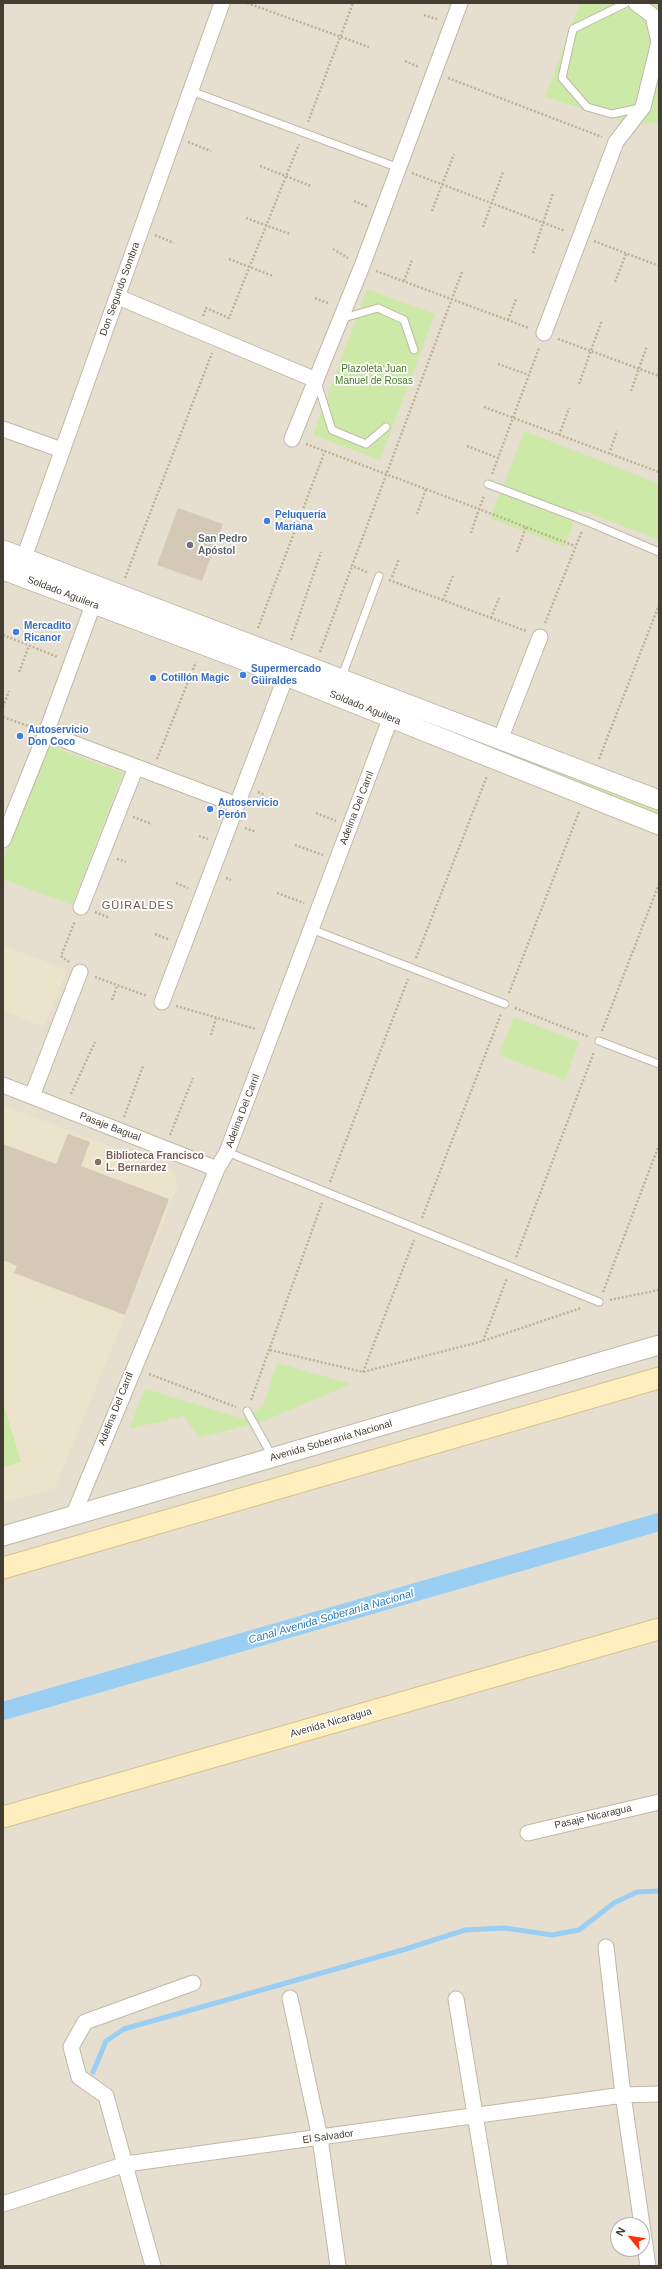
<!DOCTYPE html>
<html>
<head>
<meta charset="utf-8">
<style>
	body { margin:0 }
	#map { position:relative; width:662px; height:2269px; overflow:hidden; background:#f2ede2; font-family:Arial,sans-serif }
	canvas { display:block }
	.frame { position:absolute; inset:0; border:4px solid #443d32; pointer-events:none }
	.north { position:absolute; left:610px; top:2217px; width:40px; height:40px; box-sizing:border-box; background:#fff; border:1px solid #b4b1ad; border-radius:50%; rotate:299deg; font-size:11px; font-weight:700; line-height:16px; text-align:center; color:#443d32 }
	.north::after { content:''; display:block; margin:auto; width:14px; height:18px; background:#ff300c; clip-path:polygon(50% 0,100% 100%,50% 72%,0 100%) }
</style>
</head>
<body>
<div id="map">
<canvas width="662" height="2269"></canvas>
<div class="frame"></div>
<div class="north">N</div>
</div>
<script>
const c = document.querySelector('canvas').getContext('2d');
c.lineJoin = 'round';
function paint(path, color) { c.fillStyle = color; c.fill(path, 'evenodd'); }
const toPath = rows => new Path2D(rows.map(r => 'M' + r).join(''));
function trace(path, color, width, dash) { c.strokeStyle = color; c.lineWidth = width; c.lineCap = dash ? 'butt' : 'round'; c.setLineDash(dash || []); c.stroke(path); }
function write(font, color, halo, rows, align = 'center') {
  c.font = font + ' Arial,sans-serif'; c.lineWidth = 3.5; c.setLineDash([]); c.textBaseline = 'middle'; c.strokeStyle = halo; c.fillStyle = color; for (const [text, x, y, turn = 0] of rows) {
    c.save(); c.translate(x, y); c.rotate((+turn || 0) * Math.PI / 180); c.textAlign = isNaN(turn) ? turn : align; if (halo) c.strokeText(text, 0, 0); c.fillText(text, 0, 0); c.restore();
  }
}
paint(toPath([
	[3,3,659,3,659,2266,3,2266],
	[618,2225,642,2225,642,2249,618,2249]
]), '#e6dfd0');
paint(toPath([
	[3,945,67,970,44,1027,3,1011],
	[3,1105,172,1170,178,1186,55,1488,3,1503]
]), '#ece3cb');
paint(toPath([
	[580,3,659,3,659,122,636,125,545,97],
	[367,289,435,314,380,460,313,435],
	[525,431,659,484,659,540,579,509,564,547,490,518],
	[48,745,123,773,72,905,3,879,3,860],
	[503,750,659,808,659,815,502,757],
	[514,1017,579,1042,565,1080,499,1055],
	[277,1363,351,1384,264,1421,199,1438,184,1416,129,1429,145,1389,244,1419,263,1406],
	[3,1403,21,1462,3,1467]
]), '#cce9a8');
trace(toPath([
	[93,2072,106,2041,124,2029,406,1949,465,1930,505,1928,552,1935,579,1930,614,1903,637,1892,659,1891]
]), '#9acff3', 5);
trace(toPath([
	[3,1711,659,1522]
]), '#9acff3', 18);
paint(toPath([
	[178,508,223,524,202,581,157,565],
	[68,1134,90,1142,81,1166,169,1199,125,1315,14,1273,17,1266,3,1260,3,1144,56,1164]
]), '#d4c9b7');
const service = toPath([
	[626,3,573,29,562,78,587,107,612,114,640,108],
	[191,91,399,168],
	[340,319,378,308,404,320,414,350],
	[317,382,332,430,366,444,386,427],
	[488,484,586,521,659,552],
	[341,679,379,576],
	[311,929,505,1004],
	[599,1041,659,1064],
	[227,1152,599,1302],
	[247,1411,272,1456]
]);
const minor = toPath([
	[118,297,316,380],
	[544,333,616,142,643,107,659,42,653,16,636,3],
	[3,429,62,450],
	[292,439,362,266,460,3],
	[20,569,222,3],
	[46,733,237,805],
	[500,740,540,637],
	[3,840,46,733,93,605],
	[81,907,136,767],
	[162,1002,286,676],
	[3,1085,217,1169],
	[32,1096,80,972],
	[73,1516,217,1169,227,1152,394,709],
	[528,1833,659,1802],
	[606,1947,623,2095,648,2266],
	[290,1998,320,2138,338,2266],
	[456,1999,500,2266],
	[3,2204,126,2164,623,2095,659,2094],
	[153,2266,106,2096,79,2077,71,2047,85,2022,193,1983]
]);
const tertiary = toPath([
	[3,550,659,800],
	[3,570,286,676,659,825],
	[3,1536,659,1345]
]);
const secondary = toPath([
	[3,1568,659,1378],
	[3,1817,659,1629]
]);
trace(service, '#c1b8a7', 9);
trace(minor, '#c1b8a7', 17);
trace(tertiary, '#c1b8a7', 21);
trace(secondary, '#d4c28f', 23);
trace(toPath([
	[247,3,369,47],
	[424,15,437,19],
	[405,61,419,67],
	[448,78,602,137],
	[308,122,353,3],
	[188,142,211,151],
	[260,166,311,186],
	[412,173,565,231],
	[354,201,368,207],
	[432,211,454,154],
	[246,218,290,234],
	[483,227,503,172],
	[155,235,174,243],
	[594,241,659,266],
	[333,249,348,258],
	[533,253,553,193],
	[229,259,273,276],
	[376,271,529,328],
	[404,281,412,260],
	[615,282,626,254],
	[315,298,330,304],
	[203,316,206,308,229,318,299,144],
	[508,320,516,299],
	[558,339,659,376],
	[498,364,529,375],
	[579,384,602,320],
	[631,391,647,346],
	[484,407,659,472],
	[559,435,569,408],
	[306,444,479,509,484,496],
	[467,446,498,458],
	[609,454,617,431],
	[492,474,539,348],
	[417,514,426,489],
	[471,533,479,509,575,546],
	[517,552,526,527],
	[367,572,352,566,462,272],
	[392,577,399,559],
	[125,578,212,353],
	[389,580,526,631],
	[443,600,453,576],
	[491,618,499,598],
	[545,623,582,531],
	[258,628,325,451],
	[3,635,58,657],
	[291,640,321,552],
	[320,652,352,566],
	[19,672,29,646],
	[3,707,9,691],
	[3,717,31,727],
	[157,759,196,662],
	[599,759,659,605],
	[258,792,265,795],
	[316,813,336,821],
	[133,817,152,824],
	[245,828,256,832],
	[199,836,208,839],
	[295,845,323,855],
	[117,859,126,862],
	[226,878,231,880],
	[176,883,188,888],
	[277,893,304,903],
	[95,912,110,918],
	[155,934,170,940],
	[416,958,487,776],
	[69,962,61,956,75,921],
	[95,977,147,996],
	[509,993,579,812],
	[112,1000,117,986],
	[176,1006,256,1029],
	[515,1008,589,1037],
	[602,1031,659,884],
	[211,1035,216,1018],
	[71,1094,95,1042],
	[124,1117,143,1066],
	[170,1135,193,1078],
	[330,1182,408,979],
	[422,1218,501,1014],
	[516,1257,594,1052],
	[603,1292,659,1145],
	[610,1300,659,1290],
	[483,1341,507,1278],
	[270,1350,363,1372,483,1341,581,1308],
	[363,1372,414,1240],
	[149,1374,236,1407],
	[251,1400,322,1203]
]), '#c0b195', 2.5, [2, 2]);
trace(service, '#fff', 7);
trace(minor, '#fff', 15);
trace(tertiary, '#fff', 19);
trace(secondary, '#ffefbf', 21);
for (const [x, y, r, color] of [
	[267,521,4,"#3f7fe0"],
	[190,545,4,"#6b7280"],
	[16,632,4,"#3f7fe0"],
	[243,675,4,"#3f7fe0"],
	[153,678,4,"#3f7fe0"],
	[20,736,4,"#3f7fe0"],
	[210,809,4,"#3f7fe0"],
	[98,1162,4,"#8d6e63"]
]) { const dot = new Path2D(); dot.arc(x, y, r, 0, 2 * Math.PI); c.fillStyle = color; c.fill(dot); trace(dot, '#fff', 1.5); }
write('10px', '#443d32', '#fff', [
	["Don Segundo Sombra",120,289,-70],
	["Soldado Aguilera",63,593,21],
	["Soldado Aguilera",365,708,22],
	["Adelina Del Carril",357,808,-69],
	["Adelina Del Carril",243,1111,-69],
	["Pasaje Bagual",110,1127,21],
	["Adelina Del Carril",116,1409,-68],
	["Avenida Soberanía Nacional",331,1441,-16],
	["Avenida Nicaragua",331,1723,-16],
	["Pasaje Nicaragua",593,1817,-13],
	["El Salvador",328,2137,-8]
]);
write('10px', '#437724', '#fff', [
	["Plazoleta Juan",374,369],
	["Manuel de Rosas",374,381]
]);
write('bold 10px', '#366cbe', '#fff', [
	["Peluquería",275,515],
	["Mariana",275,527],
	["Mercadito",24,626],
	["Ricanor",24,638],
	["Supermercado",251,669],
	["Güiraldes",251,681],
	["Cotillón Magic",161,678],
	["Autoservicio",28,730],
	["Don Coco",28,742],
	["Autoservicio",218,803],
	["Perón",218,815]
], 'left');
write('bold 10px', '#5b616d', '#fff', [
	["San Pedro",198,539],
	["Apóstol",198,551]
], 'left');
write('bold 10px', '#785e54', '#fff', [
	["Biblioteca Francisco",106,1156],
	["L. Bernardez",106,1168]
], 'left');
c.letterSpacing = '1px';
write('11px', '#675b49', '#fff', [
	["GÜIRALDES",138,906]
]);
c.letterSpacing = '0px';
write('italic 11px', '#2779b4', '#fff', [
	["Canal Avenida Soberanía Nacional",331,1617,-16]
]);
</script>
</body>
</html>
